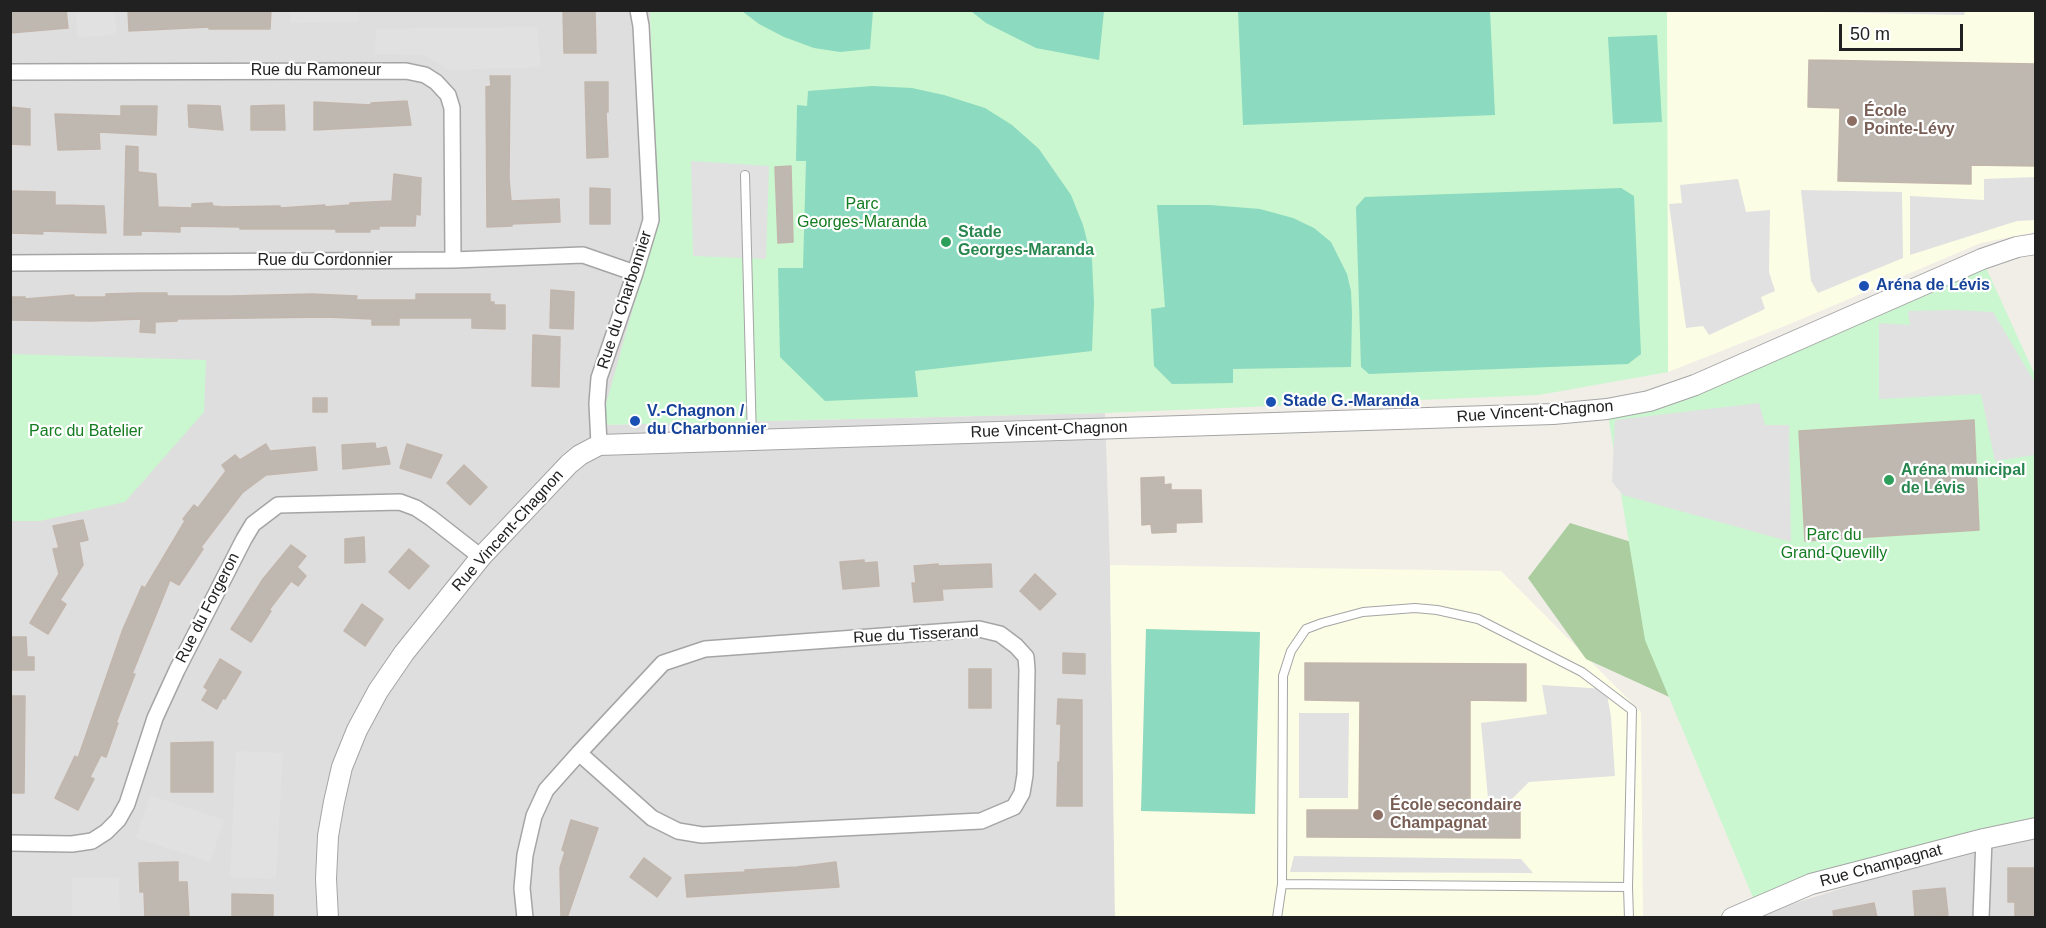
<!DOCTYPE html>
<html>
<head>
<meta charset="utf-8">
<style>
	body { margin:0 }
	#map { position:relative; width:2046px; height:928px; overflow:hidden; background:#f1eee8; font-family:Arial,sans-serif }
	canvas { display:block }
	.frame { position:absolute; inset:0; border:12px solid #212121; pointer-events:none }
	.scale { position:absolute; left:1839px; top:24px; width:124px; height:27px; box-sizing:border-box; border:3px solid #212121; border-top:0; padding-left:8px; font-size:18px; line-height:21px; white-space:nowrap; color:#212121; -webkit-text-stroke:4px #fff; paint-order:stroke }
</style>
</head>
<body>
<div id="map">
<canvas width="2046" height="928"></canvas>
<div class="frame"></div>
<div class="scale">50 m</div>
</div>
<script>
const c = document.querySelector('canvas').getContext('2d');
c.lineJoin = 'round';
function paint(path, color) { c.fillStyle = color; c.fill(path, 'evenodd'); }
const toPath = rows => new Path2D(rows.map(r => 'M' + r).join(''));
function trace(path, color, width, dash) { c.strokeStyle = color; c.lineWidth = width; c.lineCap = dash ? 'butt' : 'round'; c.setLineDash(dash || []); c.stroke(path); }
function write(font, color, halo, rows, align = 'center') {
  c.font = font + ' Arial,sans-serif'; c.lineWidth = 4.5; c.setLineDash([]); c.textBaseline = 'middle'; c.strokeStyle = halo; c.fillStyle = color; for (const [text, x, y, turn = 0] of rows) {
    c.save(); c.translate(x, y); c.rotate((+turn || 0) * Math.PI / 180); c.textAlign = isNaN(turn) ? turn : align; if (halo) c.strokeText(text, 0, 0); c.fillText(text, 0, 0); c.restore();
  }
}
paint(toPath([
	[10,11,650,11,657,223,601,425,1105,413,1110,565,1115,917,11,917],
	[2035,829,2035,917,1748,918,1989,842]
]), '#dfdede');
paint(toPath([
	[1667,11,2035,11,2035,232,1981,243,1785,326,1668,372],
	[1110,565,1501,571,1641,712,1643,917,1115,917]
]), '#fcfde5');
paint(toPath([
	[1570,523,1699,563,1711,716,1586,659,1528,578]
]), '#abcda0');
paint(toPath([
	[650,11,1667,11,1668,372,1539,395,1105,413,600,425,657,223],
	[1982,259,2035,375,2035,828,1757,907,1645,640,1607,409,1640,403],
	[11,354,206,360,204,412,125,502,40,521,11,521]
]), '#caf7cf');
paint(toPath([
	[742,11,873,11,870,49,840,52,814,48,784,37,759,24],
	[971,11,1104,11,1099,60,1036,48,986,23],
	[1238,11,1490,11,1495,115,1243,125],
	[1657,35,1662,122,1613,124,1608,37],
	[872,86,912,88,944,95,985,108,1012,125,1039,149,1071,195,1083,225,1092,260,1094,303,1092,351,915,371,918,397,825,401,780,357,778,268,803,268,806,161,796,161,797,105,807,106,808,91],
	[1621,188,1634,196,1641,354,1628,364,1369,374,1361,367,1356,207,1365,197],
	[1157,205,1210,205,1260,209,1293,218,1314,228,1331,242,1347,274,1351,291,1352,314,1351,367,1233,369,1233,383,1172,384,1154,366,1151,309,1165,307],
	[1146,629,1260,632,1255,814,1141,811]
]), '#8cdabf');
paint(toPath([
	[76,11,115,11,116,35,77,37],
	[291,11,359,11,359,21,290,23],
	[1965,11,1964,15,1774,11,1965,10],
	[537,27,541,67,449,70,424,55,375,54,376,29],
	[691,161,769,166,766,259,693,256],
	[2035,177,2035,220,2017,221,1910,255,1910,196,1984,200,1984,179],
	[1738,179,1746,212,1770,210,1769,272,1775,291,1761,297,1765,309,1709,335,1703,326,1686,328,1669,204,1682,203,1680,185],
	[1801,190,1902,192,1903,258,1818,293,1811,281],
	[1955,310,1993,312,2034,381,2036,389,2035,455,1995,461,1981,394,1879,399,1879,323,1910,325,1908,311],
	[1759,403,1765,425,1789,425,1791,542,1623,495,1612,482,1615,420],
	[1542,685,1606,689,1611,717,1615,776,1529,782,1511,800,1488,798,1481,723,1547,714],
	[1299,713,1349,713,1348,798,1299,798],
	[236,751,283,753,276,879,230,877],
	[150,795,224,820,210,862,136,838],
	[1294,856,1521,859,1533,873,1290,872],
	[72,877,119,878,120,917,72,917]
]), '#e1e1e1');
const building = toPath([
	[10,10,66,10,68,28,10,33,10,10],
	[128,10,271,10,270,29,209,29,209,27,129,31,128,10],
	[563,10,595,11,596,53,564,53,563,10],
	[1809,60,2036,64,2036,166,1971,165,1971,184,1838,181,1840,108,1808,107,1809,60],
	[490,76,510,76,509,179,511,201,559,199,560,222,512,224,512,226,487,227,486,87,491,86,490,76],
	[585,82,608,82,608,112,606,112,608,157,587,158,585,82],
	[407,101,411,125,314,130,314,102,371,105,371,103,407,101],
	[188,105,220,106,223,130,189,127,188,105],
	[284,105,285,130,251,130,251,106,284,105],
	[121,106,157,106,156,135,99,132,100,149,58,150,55,114,121,116,121,106],
	[10,107,30,109,30,145,10,144,10,107],
	[126,146,138,147,138,172,156,174,158,207,192,208,192,204,212,203,213,206,223,207,280,206,280,208,325,205,324,207,350,205,350,203,392,201,394,174,421,178,420,215,416,214,415,226,379,226,379,229,370,229,370,232,336,232,336,229,240,229,240,227,180,226,180,232,141,231,141,235,124,235,126,146],
	[791,166,793,242,778,243,775,167,791,166],
	[590,188,610,189,610,224,590,224,590,188],
	[10,191,55,192,55,205,104,206,106,233,42,231,43,234,10,233,10,191],
	[551,290,574,292,573,329,550,328,551,290],
	[139,293,167,293,167,296,229,296,312,294,357,296,356,300,416,300,416,294,490,294,490,302,494,302,494,305,505,305,505,329,472,328,472,318,399,318,399,325,372,325,372,319,326,317,177,319,177,321,155,322,155,333,140,332,141,319,92,321,10,320,10,297,25,297,25,299,74,295,74,297,106,297,106,294,139,293],
	[533,335,560,337,559,387,532,386,533,335],
	[313,398,327,398,327,412,313,412,313,398],
	[1974,420,1979,530,1805,541,1799,431,1974,420],
	[375,443,376,449,386,447,390,464,343,469,342,445,375,443],
	[266,444,270,451,315,447,317,470,266,475,242,493,201,547,203,549,179,585,170,580,132,674,135,674,116,723,118,723,106,757,101,755,90,777,94,779,78,810,55,798,75,756,78,758,123,629,142,586,145,588,185,521,183,519,194,505,198,508,226,471,222,465,235,455,240,460,266,444],
	[407,444,442,455,431,478,400,468,407,444],
	[464,465,487,487,470,505,447,483,464,465],
	[1164,477,1164,485,1171,484,1171,490,1201,490,1202,522,1176,523,1176,532,1152,533,1151,524,1142,525,1141,478,1164,477],
	[83,520,88,540,79,542,83,565,60,600,66,604,48,634,30,623,59,574,53,549,59,548,53,526,83,520],
	[364,537,365,562,345,563,345,539,364,537],
	[291,545,306,556,297,567,306,576,298,586,291,581,269,610,271,611,251,642,231,629,263,579,291,545],
	[409,549,429,566,409,589,389,572,409,549],
	[864,560,864,563,877,562,879,586,843,589,840,562,864,560],
	[938,564,938,566,991,564,992,587,942,589,943,600,914,602,912,583,916,583,914,566,938,564],
	[1035,574,1056,594,1040,610,1020,591,1035,574],
	[362,604,383,619,365,646,344,631,362,604],
	[10,637,26,637,27,657,34,657,34,670,10,670,10,637],
	[1063,653,1085,654,1085,674,1063,673,1063,653],
	[220,659,241,672,225,699,223,698,217,709,202,700,208,690,204,687,220,659],
	[1305,663,1526,664,1526,701,1470,700,1470,807,1520,807,1520,838,1307,837,1307,810,1359,810,1360,701,1305,700,1305,663],
	[969,669,991,669,991,708,969,708,969,669],
	[10,696,25,696,24,793,10,793,10,696],
	[1058,699,1082,700,1082,806,1057,806,1058,762,1060,762,1061,724,1057,724,1058,699],
	[213,742,213,792,171,792,171,743,213,742],
	[571,820,598,828,567,918,561,918,560,868,565,852,562,850,571,820],
	[644,858,671,878,657,897,630,877,644,858],
	[178,862,178,882,187,882,189,918,145,918,144,892,140,892,139,863,178,862],
	[836,862,839,887,687,897,685,875,745,872,745,870,797,867,836,862],
	[2008,868,2036,868,2036,918,2015,918,2015,902,2008,902,2008,868],
	[1945,888,1948,915,1915,918,1913,891,1945,888],
	[232,894,273,895,273,918,232,918,232,894],
	[1874,903,1877,918,1834,918,1833,911,1874,903]
]);
paint(building, '#beb8b1');
trace(building, '#c2b6ac', 1.5);
const service = toPath([
	[745,175,752,440],
	[1282,884,1628,887],
	[1277,918,1282,884,1283,676,1291,651,1306,629,1322,623,1363,612,1415,608,1437,610,1478,619,1582,672,1632,710,1628,887,1629,918]
]);
const minor = toPath([
	[10,72,406,71,425,75,436,82,448,95,452,108,453,260],
	[10,263,453,260,583,255,635,273],
	[599,445,597,403,599,378,635,273,651,220,641,26,638,10],
	[10,843,72,844,92,841,106,832,118,820,127,804,155,718,177,670,244,539,253,524,278,505,400,502,416,508,431,518,481,557],
	[525,918,522,888,525,855,534,816,546,790,579,753,663,663,705,649,979,629,1000,634,1016,646,1026,657,1027,670,1025,775,1022,793,1014,807,981,821,702,835,678,831,652,818,579,753],
	[1981,918,1984,839]
]);
const tertiary = toPath([
	[328,918,326,879,328,836,334,802,342,767,357,730,378,691,404,653,481,557,569,464,580,455,599,445,1489,416,1553,414,1607,409,1649,401,1695,385,1982,259,2017,247,2036,244],
	[1732,918,1811,884,1984,839,2036,828]
]);
trace(service, '#a5a5a5', 10);
trace(minor, '#a5a5a5', 18);
trace(tertiary, '#a5a5a5', 22);
trace(service, '#fff', 8);
trace(minor, '#fff', 15);
trace(tertiary, '#fff', 20);
for (const [x, y, r, color] of [
	[1852,121,6,"#8d6e63"],
	[946,242,6,"#2e9e5b"],
	[1864,286,6,"#1a4fb4"],
	[1271,402,6,"#1a4fb4"],
	[635,421,6,"#1a4fb4"],
	[1889,480,6,"#2e9e5b"],
	[1378,815,6,"#8d6e63"]
]) { const dot = new Path2D(); dot.arc(x, y, r, 0, 2 * Math.PI); c.fillStyle = color; c.fill(dot); trace(dot, '#fff', 2); }
write('16px', '#212121', '#fff', [
	["Rue du Ramoneur",316,71],
	["Rue du Cordonnier",325,261],
	["Rue du Charbonnier",625,300,-72],
	["Rue Vincent-Chagnon",1535,412,-4],
	["Rue Vincent-Chagnon",1049,430,-2],
	["Rue Vincent-Chagnon",508,531,-48],
	["Rue du Forgeron",208,608,-63],
	["Rue du Tisserand",916,635,-3],
	["Rue Champagnat",1881,866,-15]
]);
write('bold 16px', '#785e54', '#fff', [
	["École",1864,112],
	["Pointe-Lévy",1864,130],
	["École secondaire",1390,806],
	["Champagnat",1390,824]
], 'left');
write('16px', '#137b20', '#fff', [
	["Parc",862,205],
	["Georges-Maranda",862,223],
	["Parc du Batelier",86,432],
	["Parc du",1834,536],
	["Grand-Quevilly",1834,554]
]);
write('bold 16px', '#27864d', '#fff', [
	["Stade",958,233],
	["Georges-Maranda",958,251],
	["Aréna municipal",1901,471],
	["de Lévis",1901,489]
], 'left');
write('bold 16px', '#164399', '#fff', [
	["Aréna de Lévis",1876,286],
	["Stade G.-Maranda",1283,402],
	["V.-Chagnon /",647,412],
	["du Charbonnier",647,430]
], 'left');
</script>
</body>
</html>
